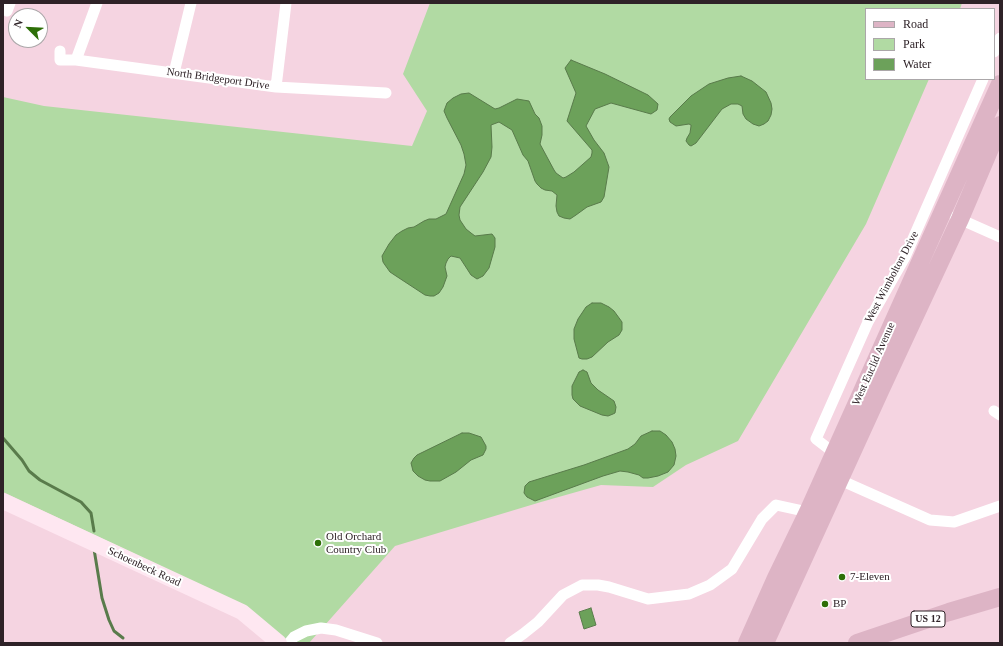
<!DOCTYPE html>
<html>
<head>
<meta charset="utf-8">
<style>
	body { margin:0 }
	#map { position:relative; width:1003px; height:646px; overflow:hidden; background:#f5d4e1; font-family:Georgia,serif }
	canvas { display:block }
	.frame { position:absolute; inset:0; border:4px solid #2e2227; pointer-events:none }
	.legend { position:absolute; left:865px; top:8px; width:130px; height:72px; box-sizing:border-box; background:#fff; border:1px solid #aba7a9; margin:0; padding:5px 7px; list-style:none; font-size:12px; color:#2e2227 }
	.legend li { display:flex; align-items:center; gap:8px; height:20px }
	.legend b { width:20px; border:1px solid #aba7a9 }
	.north { position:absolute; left:8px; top:8px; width:40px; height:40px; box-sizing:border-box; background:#fff; border:1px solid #aba7a9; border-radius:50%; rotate:294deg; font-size:11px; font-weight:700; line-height:16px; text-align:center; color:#2e2227 }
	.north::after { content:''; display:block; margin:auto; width:14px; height:18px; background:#2d6f07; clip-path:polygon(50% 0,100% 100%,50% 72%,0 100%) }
</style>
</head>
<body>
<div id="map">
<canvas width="1003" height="646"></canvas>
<div class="frame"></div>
<ul class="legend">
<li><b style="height:5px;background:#ddb4c5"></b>Road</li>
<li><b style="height:11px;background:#b1daa3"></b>Park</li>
<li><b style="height:11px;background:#6ca15a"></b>Water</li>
</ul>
<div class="north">N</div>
</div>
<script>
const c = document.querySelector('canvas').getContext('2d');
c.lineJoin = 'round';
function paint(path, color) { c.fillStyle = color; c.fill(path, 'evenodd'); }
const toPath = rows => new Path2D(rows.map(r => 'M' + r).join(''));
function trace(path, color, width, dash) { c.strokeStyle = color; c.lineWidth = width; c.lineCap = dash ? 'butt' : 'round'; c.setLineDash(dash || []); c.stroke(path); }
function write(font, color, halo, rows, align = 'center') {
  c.font = font + ' Georgia,serif'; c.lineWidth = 4; c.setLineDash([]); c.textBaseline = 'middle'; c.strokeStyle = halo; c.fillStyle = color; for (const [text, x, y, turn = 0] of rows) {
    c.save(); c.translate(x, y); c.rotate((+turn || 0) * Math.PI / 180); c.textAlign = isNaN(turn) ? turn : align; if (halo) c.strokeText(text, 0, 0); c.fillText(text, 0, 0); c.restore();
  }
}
paint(toPath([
	[430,3,962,3,960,9,866,9,866,79,929,79,866,224,738,441,686,465,653,487,601,485,541,502,395,546,309,643,284,643,203,586,3,492,3,97,44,106,412,146,427,111,403,74]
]), '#b1daa3');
const water = toPath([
	[571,60,605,74,648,95,658,104,657,110,651,114,611,103,595,109,586,126,594,140,604,153,609,167,604,197,601,202,587,207,576,215,570,219,564,218,559,216,557,212,556,206,557,195,552,191,545,190,541,188,537,184,535,181,528,161,523,155,512,130,499,122,491,125,492,147,491,157,483,172,460,207,459,215,460,220,466,229,471,233,475,236,492,234,495,238,495,247,489,268,483,276,477,279,471,275,460,258,451,256,448,259,446,263,445,267,447,276,443,287,439,293,434,296,430,296,425,295,396,276,390,272,385,265,383,262,382,256,389,244,396,235,402,231,408,228,414,227,424,221,429,219,436,219,446,214,464,174,466,165,464,154,461,145,447,118,444,111,447,103,453,98,461,94,469,93,495,109,499,108,517,99,529,101,535,114,539,118,542,126,542,135,540,144,554,170,556,173,563,178,566,177,574,172,591,157,592,153,592,150,567,121,576,93,565,68,571,60],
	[741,76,752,81,766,92,771,103,772,109,771,115,768,121,764,124,759,126,753,124,746,119,743,114,742,106,738,104,731,104,722,109,696,143,691,146,689,145,686,141,687,138,690,133,691,126,691,125,689,124,676,126,670,122,669,119,670,117,691,96,709,84,728,78,741,76],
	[592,303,601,303,609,307,614,311,622,322,622,330,619,335,608,342,592,357,587,359,582,359,579,358,574,339,574,329,578,319,586,307,592,303],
	[583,370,587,372,591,383,598,390,614,401,616,407,615,413,613,414,608,416,602,415,580,406,573,399,572,395,572,386,579,372,583,370],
	[652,431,660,431,666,435,672,442,675,449,676,456,674,465,668,472,658,476,648,478,643,478,639,475,628,472,620,471,603,476,535,501,527,497,524,493,525,486,529,482,584,465,628,449,635,444,641,436,652,431],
	[462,433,469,433,481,437,486,446,486,449,483,455,471,460,456,472,440,481,430,481,425,480,418,476,413,471,411,463,414,458,417,455,462,433],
	[591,608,596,625,584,629,579,612,591,608]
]);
paint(water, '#6ca15a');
trace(water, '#597b4b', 1);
trace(toPath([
	[3,438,22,460,29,471,40,480,81,502,91,513,94,531],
	[94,549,102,598,109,620,114,631,123,638]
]), '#597b4b', 3);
trace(toPath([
	[7,11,10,3],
	[60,51,60,60,76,60,276,87,386,93],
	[994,52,1000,38],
	[76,60,97,3],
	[174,73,191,3],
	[276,87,286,3],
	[955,217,1000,237],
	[994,411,1000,415],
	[839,455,829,449,816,439,868,322,905,257,983,79],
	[840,480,930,520,954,522,1000,506],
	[289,643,294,637,306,631,321,628,336,630,377,643],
	[510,643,523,634,538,622,563,595,582,585,598,585,609,587,648,599,689,594,710,585,732,569,762,519,776,505,808,512]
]), '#fff', 11);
trace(toPath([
	[3,501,242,612,279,643]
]), '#fee7f1', 16);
trace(toPath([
	[747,643,776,578,808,512,1000,84],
	[765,643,880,391,960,219,1000,125],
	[857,643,949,612,1000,597]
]), '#ddb4c5', 18);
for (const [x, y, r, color] of [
	[318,543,4,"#2d6f07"],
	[842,577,4,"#2d6f07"],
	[825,604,4,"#2d6f07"]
]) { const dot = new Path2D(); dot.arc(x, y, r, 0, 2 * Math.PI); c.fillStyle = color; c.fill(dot); trace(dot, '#fff', 1.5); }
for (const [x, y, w] of [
	[928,619,34]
]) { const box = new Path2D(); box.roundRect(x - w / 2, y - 8, w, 16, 3); c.fillStyle = '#fff'; c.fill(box); trace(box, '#2e2227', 1); }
write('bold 10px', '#2e2227', null, [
	["US 12",928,619]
]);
write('11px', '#2e2227', '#fff', [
	["North Bridgeport Drive",218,79,8],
	["West Wimbolton Drive",892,277,-62],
	["West Euclid Avenue",874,364,-66],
	["Schoenbeck Road",144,567,25]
]);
write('11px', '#2e2227', '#fff', [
	["Old Orchard",326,537],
	["Country Club",326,550],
	["7-Eleven",850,577],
	["BP",833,604]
], 'left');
</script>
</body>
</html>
